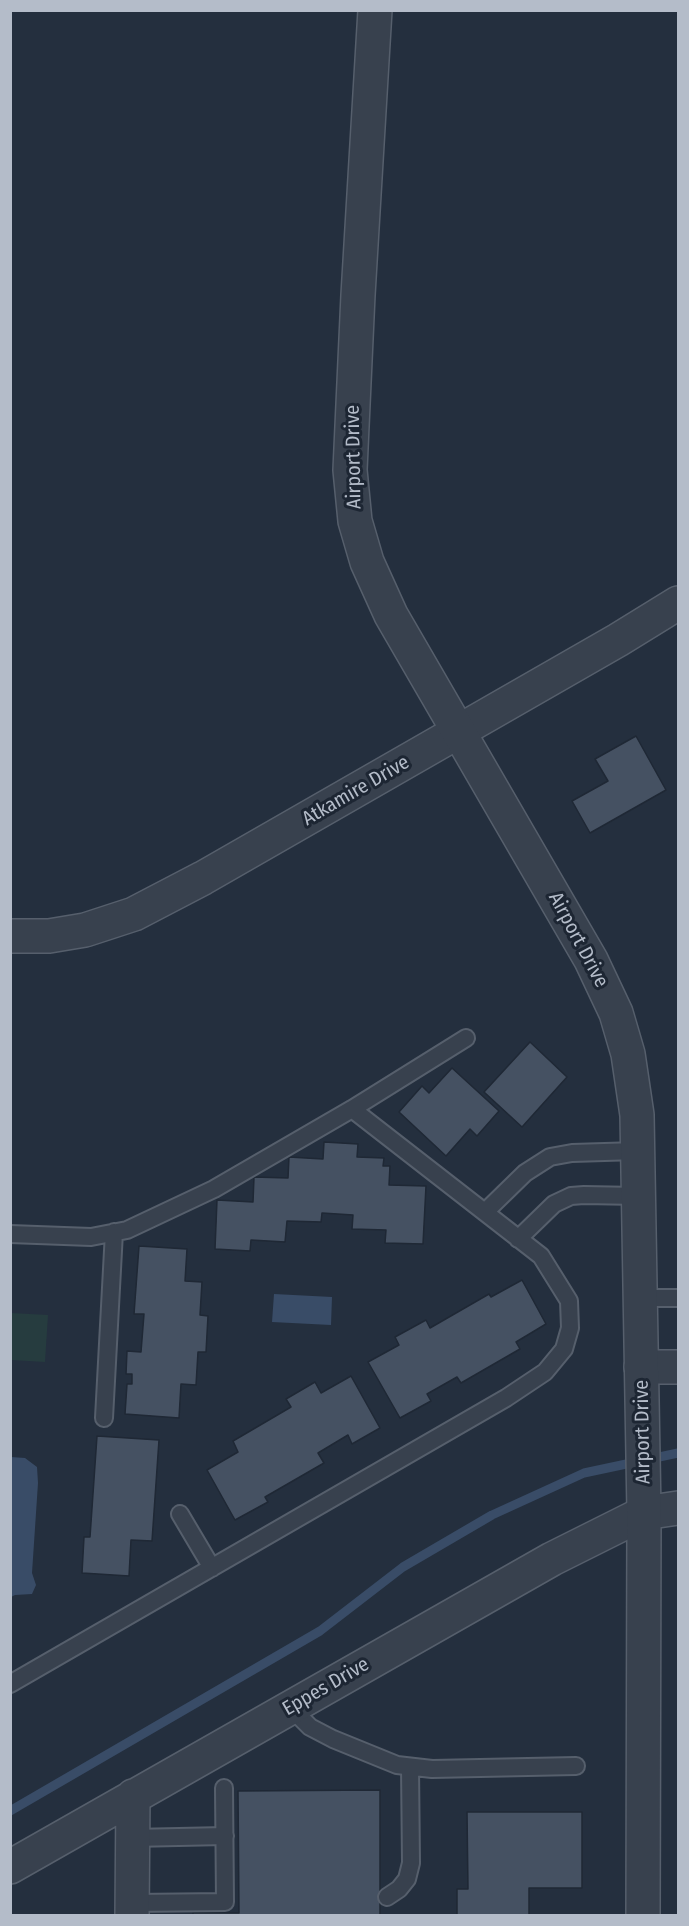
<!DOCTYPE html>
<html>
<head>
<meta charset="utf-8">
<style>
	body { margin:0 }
	#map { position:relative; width:689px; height:1926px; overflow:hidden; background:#242f3e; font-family:"Fira Sans Condensed",sans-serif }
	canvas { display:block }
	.frame { position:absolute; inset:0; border:12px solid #b4bcc9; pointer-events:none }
</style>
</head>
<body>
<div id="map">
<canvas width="689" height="1926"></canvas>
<div class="frame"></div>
</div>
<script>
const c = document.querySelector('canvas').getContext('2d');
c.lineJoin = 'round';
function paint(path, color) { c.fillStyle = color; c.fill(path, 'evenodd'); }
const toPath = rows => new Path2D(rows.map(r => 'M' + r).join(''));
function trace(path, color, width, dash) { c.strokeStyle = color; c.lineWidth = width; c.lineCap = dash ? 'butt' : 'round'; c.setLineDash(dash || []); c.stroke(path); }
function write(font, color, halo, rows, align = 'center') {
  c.font = font + ' "Fira Sans Condensed",sans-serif'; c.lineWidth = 6; c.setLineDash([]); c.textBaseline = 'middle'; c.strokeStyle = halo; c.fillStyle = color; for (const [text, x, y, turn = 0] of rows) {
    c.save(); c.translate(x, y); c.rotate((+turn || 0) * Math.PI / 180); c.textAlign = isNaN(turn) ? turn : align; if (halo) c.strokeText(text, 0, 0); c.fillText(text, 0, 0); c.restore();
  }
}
paint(toPath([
	[11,1313,48,1315,45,1362,11,1360]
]), '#263c3f');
paint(toPath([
	[274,1294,332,1297,331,1325,272,1322],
	[11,1457,25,1458,37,1467,38,1483,32,1573,36,1585,32,1594,15,1595,11,1597]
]), '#394c67');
trace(toPath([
	[10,1811,320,1631,403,1567,492,1515,584,1473,678,1453]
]), '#394c67', 9);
const building = toPath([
	[636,736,666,790,590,833,572,801,608,781,595,759,636,736],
	[530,1042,567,1077,522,1127,484,1092,530,1042],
	[452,1068,499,1111,477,1136,470,1129,446,1156,399,1112,422,1086,429,1093,452,1068],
	[324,1142,358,1144,357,1157,384,1158,383,1166,390,1166,389,1185,426,1186,423,1244,385,1243,386,1230,352,1229,353,1215,322,1213,321,1222,287,1221,285,1242,251,1240,250,1251,215,1249,217,1200,253,1202,254,1177,288,1178,289,1157,323,1159,324,1142],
	[139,1246,187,1249,185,1281,202,1282,200,1315,208,1316,206,1352,198,1352,196,1385,181,1384,179,1418,125,1414,127,1384,132,1384,132,1374,126,1374,127,1351,141,1352,144,1314,134,1314,139,1246],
	[522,1280,546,1324,516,1342,520,1349,461,1383,457,1377,427,1394,431,1401,400,1418,368,1362,399,1345,395,1337,426,1320,430,1328,489,1294,491,1297,522,1280],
	[351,1376,380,1428,352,1444,348,1435,318,1453,324,1463,265,1497,268,1502,235,1520,207,1470,238,1452,233,1441,291,1407,286,1399,315,1382,321,1393,351,1376],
	[97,1436,159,1440,152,1541,131,1540,129,1576,82,1573,84,1537,90,1537,97,1436],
	[380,1790,380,1916,193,1916,193,1913,239,1913,238,1791,380,1790],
	[467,1812,582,1812,582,1888,529,1888,529,1916,457,1916,457,1889,468,1889,467,1812]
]);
paint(building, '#455162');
trace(building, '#1f2835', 1.5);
const service = toPath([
	[485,1212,525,1173,550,1157,572,1153,637,1151],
	[10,1234,91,1237,127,1230,214,1189,352,1109,466,1038],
	[518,1239,554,1204,571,1196,584,1195,638,1196],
	[640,1298,678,1298],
	[104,1418,114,1232],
	[180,1514,212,1568],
	[10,1684,506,1398,545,1372,564,1349,570,1328,569,1301,541,1256,352,1109],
	[290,1707,310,1727,333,1739,397,1765,432,1769,576,1766],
	[132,1838,225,1836],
	[387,1897,399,1889,407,1879,411,1863,410,1767],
	[132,1903,225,1902,224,1788]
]);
const minor = toPath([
	[10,936,49,936,85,930,134,914,203,878,618,640,678,603],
	[641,1367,678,1367],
	[10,1867,552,1559,644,1513,678,1508],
	[132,1916,133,1796]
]);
const tertiary = toPath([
	[375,10,358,295,350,470,355,521,367,562,391,615,591,960,616,1013,628,1054,637,1115,644,1513,643,1916]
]);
trace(service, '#565f6c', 20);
trace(minor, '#565f6c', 36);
trace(tertiary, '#565f6c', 36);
trace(service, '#38414e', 16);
trace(minor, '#38414e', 33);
trace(tertiary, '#38414e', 33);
write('20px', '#b4bcc9', '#1d2633', [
	["Airport Drive",354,457,-91],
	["Atkamire Drive",356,791,-30],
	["Airport Drive",578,940,62],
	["Airport Drive",643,1432,-91],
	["Eppes Drive",326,1687,-30]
]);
</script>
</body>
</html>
